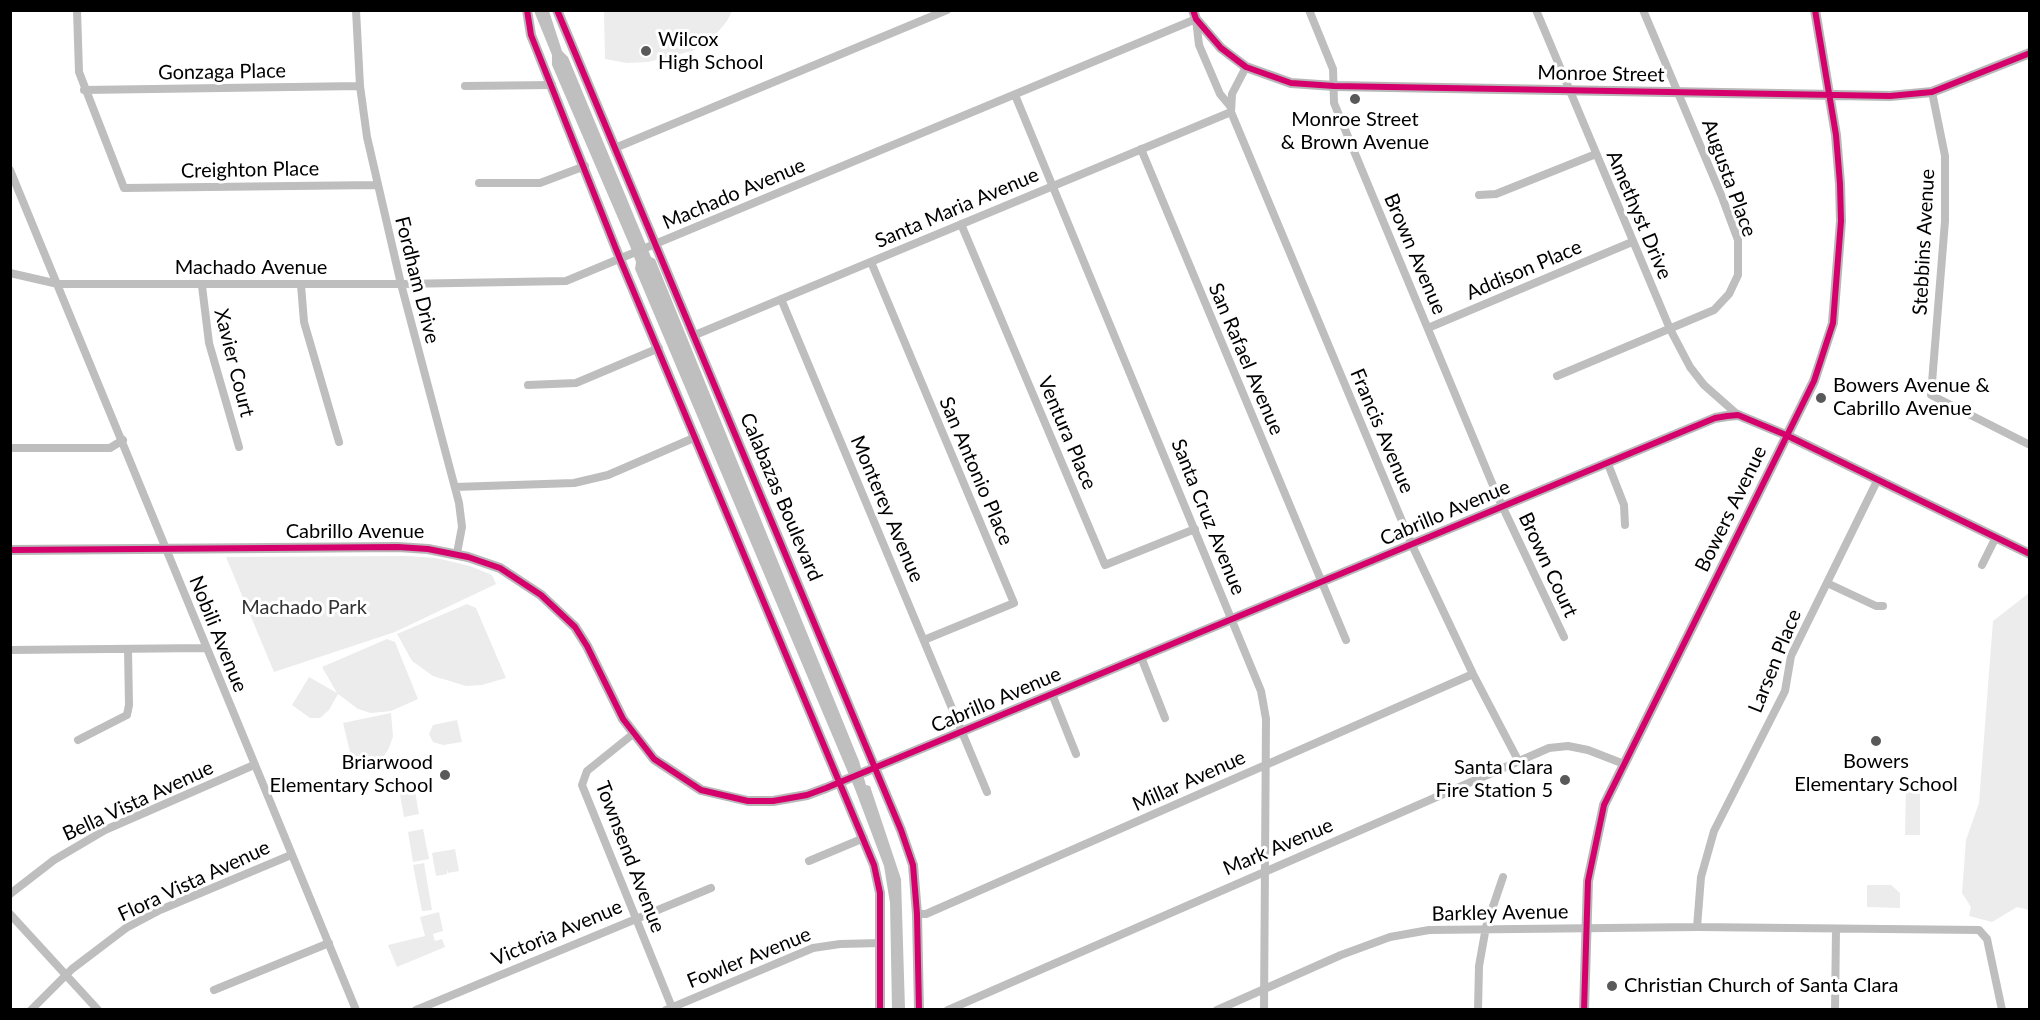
<!DOCTYPE html>
<html>
<head>
<meta charset="utf-8">
<style>
	body { margin:0 }
	#map { position:relative; width:2040px; height:1020px; overflow:hidden; background:#fff; font-family:Lato,sans-serif }
	canvas { display:block }
	.frame { position:absolute; inset:0; border:12px solid #000; pointer-events:none }
</style>
</head>
<body>
<div id="map">
<canvas width="2040" height="1020"></canvas>
<div class="frame"></div>
</div>
<script>
const c = document.querySelector('canvas').getContext('2d');
c.lineJoin = 'round';
function paint(path, color) { c.fillStyle = color; c.fill(path, 'evenodd'); }
const toPath = rows => new Path2D(rows.map(r => 'M' + r).join(''));
function trace(path, color, width, dash) { c.strokeStyle = color; c.lineWidth = width; c.lineCap = dash ? 'butt' : 'round'; c.setLineDash(dash || []); c.stroke(path); }
function write(font, color, halo, rows, align = 'center') {
  c.font = font + ' Lato,sans-serif'; c.lineWidth = 6; c.setLineDash([]); c.textBaseline = 'middle'; c.strokeStyle = halo; c.fillStyle = color; for (const [text, x, y, turn = 0] of rows) {
    c.save(); c.translate(x, y); c.rotate((+turn || 0) * Math.PI / 180); c.textAlign = isNaN(turn) ? turn : align; if (halo) c.strokeText(text, 0, 0); c.fillText(text, 0, 0); c.restore();
  }
}
paint(toPath([
	[604,11,604,10,732,11,727,21,712,39,692,51,648,62,627,63,605,59],
	[407,556,436,558,470,566,492,575,496,584,395,632,274,672,226,557],
	[2029,593,2029,910,2017,907,1992,922,1969,916,1971,907,1962,893,1966,840,1979,803,1993,621],
	[467,604,476,608,506,678,482,685,466,686,433,676,412,661,397,634],
	[387,639,395,642,418,699,391,711,371,713,358,709,338,694,329,710,320,718,310,718,292,705,309,677,337,693,322,667],
	[391,713,393,736,389,748,383,757,371,765,354,769,343,723],
	[457,720,462,742,443,745,433,742,429,734,433,725],
	[414,786,419,814,404,817,399,789],
	[1906,788,1920,788,1920,835,1905,835],
	[423,829,429,859,413,862,408,832],
	[455,849,459,871,448,873,447,869,447,874,436,876,432,853],
	[424,863,432,910,422,911,413,865],
	[1867,885,1891,885,1900,893,1900,908,1867,907],
	[439,912,443,931,433,934,435,941,442,939,445,947,397,967,388,945,425,936,420,917]
]), '#ececec');
paint(toPath([
	[534,11,549,11,562,51,568,57,651,257,655,259,859,761,866,785,870,786,901,879,905,1009,892,1009,890,903,884,866,855,789,635,269,636,262,630,246,552,65,552,55]
]), '#bfbfbf');
trace(toPath([
	[77,10,79,72,124,188,377,185],
	[356,10,360,86,367,137,401,284,459,503,462,527,457,553],
	[1309,10,1333,69,1334,103,1497,495,1564,637],
	[1536,10,1670,329,1690,367,1704,385,1738,415],
	[1246,67,1232,94,1231,112,1412,545,1473,674,1519,762],
	[465,86,552,85],
	[84,90,360,86],
	[1932,92,1945,156,1945,221,1931,395,2030,445],
	[1015,95,1261,691,1266,719,1264,1010],
	[615,148,947,10],
	[1141,149,1346,640],
	[10,170,356,1010],
	[479,183,540,183,585,166],
	[1479,195,1496,194,1596,154],
	[961,224,1105,565,1195,529],
	[871,262,1014,603,924,640],
	[10,273,58,284,401,284,566,281,1196,19,1199,45,1220,94,1230,106],
	[301,285,304,322,339,442],
	[202,286,209,343,239,447],
	[781,299,987,792],
	[1428,328,1632,242],
	[695,335,1231,112],
	[1557,376,1714,310,1729,294,1738,275,1738,240,1722,197,1643,10],
	[528,385,576,383,659,348],
	[10,448,110,448,123,440],
	[1608,464,1624,505,1625,525],
	[455,487,574,483,608,475,696,437],
	[1982,565,1996,537],
	[1827,583,1876,606,1883,606],
	[10,650,205,648],
	[1141,657,1165,718],
	[1052,694,1076,754],
	[633,734,587,771,582,785,673,1010],
	[78,740,127,715,129,705,128,649],
	[809,861,864,838],
	[10,894,54,860,105,830,254,765],
	[10,914,98,1010],
	[917,914,926,914,1473,674],
	[1697,927,1701,877,1714,831,1785,691,1791,656,1877,481],
	[214,990,329,943],
	[31,1010,72,969,126,928,160,910,291,855],
	[416,1010,711,888],
	[666,1010,813,948,840,944,881,943],
	[948,1010,1549,748,1568,746,1588,750,1624,764],
	[1217,1010,1341,955,1390,937,1429,930,1697,927,1979,930,1987,939,2002,1010],
	[1478,1010,1479,966,1486,927,1503,877],
	[1835,1010,1836,929]
]), '#bebebe', 8);
trace(toPath([
	[527,10,531,35,620,259,874,865,880,893,880,1010],
	[557,10,901,830,913,865,917,914,919,1010],
	[1193,10,1196,19,1221,48,1246,67,1291,83,1334,86,1890,96,1932,92,2030,53],
	[10,550,398,547,428,549,468,557,500,568,541,595,575,627,587,646,623,719,654,759,701,790,748,801,773,801,807,795,826,788,1715,418,1727,416,1738,415,1786,435,2030,554],
	[1584,1010,1588,881,1604,805,1814,381,1833,323,1841,221,1840,184,1836,135,1815,10]
]), '#b8b8b8', 10);
trace(toPath([
	[527,10,531,35,620,259,874,865,880,893,880,1010],
	[557,10,901,830,913,865,917,914,919,1010],
	[1193,10,1196,19,1221,48,1246,67,1291,83,1334,86,1890,96,1932,92,2030,53],
	[10,550,398,547,428,549,468,557,500,568,541,595,575,627,587,646,623,719,654,759,701,790,748,801,773,801,807,795,826,788,1715,418,1727,416,1738,415,1786,435,2030,554],
	[1584,1010,1588,881,1604,805,1814,381,1833,323,1841,221,1840,184,1836,135,1815,10]
]), '#d6006c', 6);
for (const [x, y, r, color] of [
	[646,51,6,"#595959"],
	[1355,99,6,"#595959"],
	[1821,398,6,"#595959"],
	[1876,741,6,"#595959"],
	[445,775,6,"#595959"],
	[1565,780,6,"#595959"],
	[1612,986,6,"#595959"]
]) { const dot = new Path2D(); dot.arc(x, y, r, 0, 2 * Math.PI); c.fillStyle = color; c.fill(dot); trace(dot, '#fff', 2); }
write('20px', '#000', '#fff', [
	["Wilcox",658,40],
	["High School",658,63],
	["Monroe Street",1355,120,"center"],
	["& Brown Avenue",1355,143,"center"],
	["Bowers Avenue &",1833,386],
	["Cabrillo Avenue",1833,409],
	["Bowers",1876,762,"center"],
	["Elementary School",1876,785,"center"],
	["Briarwood",433,763,"right"],
	["Elementary School",433,786,"right"],
	["Santa Clara",1553,768,"right"],
	["Fire Station 5",1553,791,"right"],
	["Christian Church of Santa Clara",1624,986]
], 'left');
write('20px', '#000', '#fff', [
	["Gonzaga Place",222,72,-1],
	["Monroe Street",1601,74,1],
	["Creighton Place",250,170,-1],
	["Augusta Place",1729,178,70],
	["Machado Avenue",734,194,-23],
	["Santa Maria Avenue",957,208,-23],
	["Amethyst Drive",1639,215,67],
	["Stebbins Avenue",1924,242,-87],
	["Brown Avenue",1415,254,67],
	["Machado Avenue",251,268],
	["Addison Place",1524,270,-23],
	["Fordham Drive",417,280,76],
	["San Rafael Avenue",1246,359,67],
	["Xavier Court",234,363,76],
	["Francis Avenue",1382,431,67],
	["Ventura Place",1067,433,67],
	["San Antonio Place",976,471,67],
	["Calabazas Boulevard",781,497,67],
	["Monterey Avenue",887,509,67],
	["Bowers Avenue",1731,509,-64],
	["Cabrillo Avenue",1445,513,-23],
	["Santa Cruz Avenue",1208,517,68],
	["Cabrillo Avenue",355,532],
	["Brown Court",1548,565,65],
	["Nobili Avenue",218,634,68],
	["Larsen Place",1775,661,-68],
	["Cabrillo Avenue",996,700,-23],
	["Millar Avenue",1189,781,-24],
	["Bella Vista Avenue",138,801,-25],
	["Mark Avenue",1278,847,-23],
	["Townsend Avenue",630,857,69],
	["Flora Vista Avenue",194,881,-25],
	["Barkley Avenue",1500,913,-1],
	["Victoria Avenue",557,933,-23],
	["Fowler Avenue",749,958,-22]
]);
write('20px', '#333', '#fff', [
	["Machado Park",304,608]
]);
</script>
</body>
</html>
